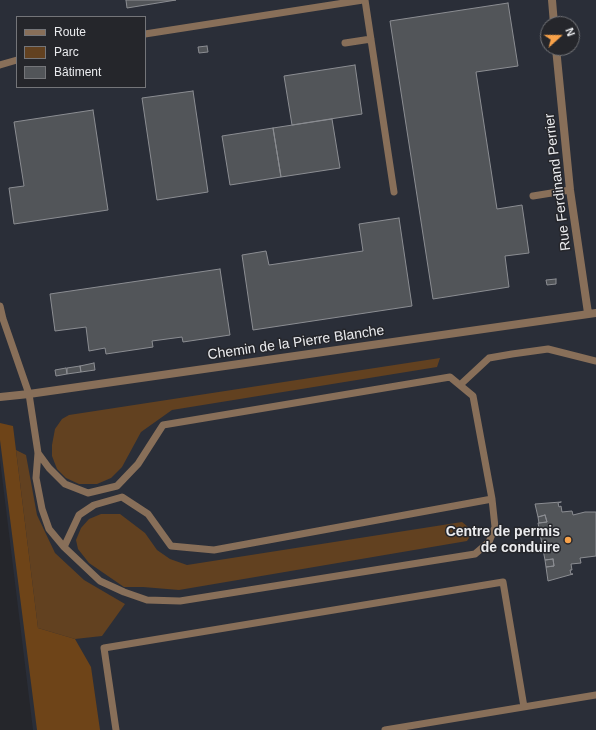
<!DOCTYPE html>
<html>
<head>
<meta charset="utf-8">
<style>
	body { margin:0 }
	#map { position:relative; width:596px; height:730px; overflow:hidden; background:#25262b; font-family:Arial,sans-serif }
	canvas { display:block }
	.legend { position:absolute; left:16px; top:16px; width:130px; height:72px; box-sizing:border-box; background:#25262b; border:1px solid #747579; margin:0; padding:5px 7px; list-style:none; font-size:12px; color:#eaebee }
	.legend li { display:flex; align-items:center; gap:8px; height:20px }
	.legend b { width:20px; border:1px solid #747579 }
	.north { position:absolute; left:540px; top:16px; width:40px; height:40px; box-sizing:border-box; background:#25262b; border:1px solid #747579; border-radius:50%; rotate:69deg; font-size:11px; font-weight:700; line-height:16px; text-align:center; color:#eaebee }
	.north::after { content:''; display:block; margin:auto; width:14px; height:18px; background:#f7a149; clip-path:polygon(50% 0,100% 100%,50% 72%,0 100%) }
</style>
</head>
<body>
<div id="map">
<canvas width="596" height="730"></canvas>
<ul class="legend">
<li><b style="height:5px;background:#886f59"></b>Route</li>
<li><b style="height:11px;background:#624120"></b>Parc</li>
<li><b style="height:11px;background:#525559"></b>Bâtiment</li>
</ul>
<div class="north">N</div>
</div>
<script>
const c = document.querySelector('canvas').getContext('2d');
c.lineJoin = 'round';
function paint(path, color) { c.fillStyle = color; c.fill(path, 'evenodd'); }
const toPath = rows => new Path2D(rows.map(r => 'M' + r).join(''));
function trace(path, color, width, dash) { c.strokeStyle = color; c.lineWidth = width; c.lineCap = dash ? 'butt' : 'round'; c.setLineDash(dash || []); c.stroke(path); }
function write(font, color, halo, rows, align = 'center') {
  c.font = font + ' Arial,sans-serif'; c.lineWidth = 3; c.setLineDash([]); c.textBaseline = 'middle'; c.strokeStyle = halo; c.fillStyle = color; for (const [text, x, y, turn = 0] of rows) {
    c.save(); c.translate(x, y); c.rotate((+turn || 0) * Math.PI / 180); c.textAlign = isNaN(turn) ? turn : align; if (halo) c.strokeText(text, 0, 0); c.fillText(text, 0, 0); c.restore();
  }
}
paint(toPath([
	[0,0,596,0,596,730,33,730,0,460],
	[17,17,145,17,145,87,17,87],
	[548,24,572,24,572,48,548,48]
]), '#2a2e38');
paint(toPath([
	[440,358,437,367,172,410,141,432,122,467,111,478,97,484,79,484,66,478,57,469,52,456,52,445,55,429,62,419,69,415],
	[16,450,26,455,37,515,55,553,84,580,125,604,102,636,75,639,38,628],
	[101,514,120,514,145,533,157,550,170,559,187,565,462,522,468,527,471,535,467,541,179,590,143,587,124,587,89,563,78,549,76,540,81,528,89,519]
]), '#624120');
paint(toPath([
	[0,423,13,426,38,628,75,639,91,667,100,730,37,730,0,440]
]), '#6e4418');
const building = toPath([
	[126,0,176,0,127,8,126,0],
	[508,3,518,66,476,72,497,209,522,205,529,253,505,256,509,287,433,299,390,21,508,3],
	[207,46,208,52,199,53,198,47,207,46],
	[355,65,362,114,292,125,284,76,355,65],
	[193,91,208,192,157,200,142,98,193,91],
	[93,110,108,210,14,224,9,188,24,186,14,122,93,110],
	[332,119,340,168,281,177,273,128,332,119],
	[273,128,281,177,230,185,222,136,273,128],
	[399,218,412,306,253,330,242,255,266,251,269,265,363,251,359,224,399,218],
	[220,269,230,335,183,342,182,337,152,341,153,347,106,354,105,348,89,351,86,327,55,331,50,294,220,269],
	[556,279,556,284,547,285,546,280,556,279],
	[94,363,95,370,81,372,80,366,94,363],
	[80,366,81,372,67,374,67,368,80,366],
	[66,368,67,374,56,376,55,370,66,368],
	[561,502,558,503,559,507,561,506,562,512,572,511,573,515,585,512,596,512,596,556,580,558,581,563,571,564,572,570,570,570,571,574,573,574,548,581,546,567,554,566,553,559,545,560,538,523,547,522,545,515,538,517,535,504,561,502],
	[545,515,547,522,539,523,538,517,545,515],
	[553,559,554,566,546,567,545,560,553,559]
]);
paint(building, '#525559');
trace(building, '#8b8d92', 1);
trace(toPath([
	[365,0,394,192],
	[145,34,363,0],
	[345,43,371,39],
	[0,65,17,60],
	[533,196,570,190],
	[0,306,3,319,29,394,38,453,36,478,42,509,49,529,64,547,100,581,124,592,147,600,180,601,475,554,489,542,495,527,492,499,473,396,450,377,163,425,138,464,117,486,88,493,65,484,49,468,38,453],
	[460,385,489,358,512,354,548,349,596,361],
	[64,547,79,515,94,505,122,497,148,514,171,546,214,550,492,499],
	[116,730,104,648,503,582,524,707],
	[385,730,596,695]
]), '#886f59', 7);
trace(toPath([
	[552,0,554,24],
	[556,48,570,190,588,313],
	[0,397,29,394,596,313]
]), '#886f59', 8);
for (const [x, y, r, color] of [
	[568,540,4,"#f7a149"]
]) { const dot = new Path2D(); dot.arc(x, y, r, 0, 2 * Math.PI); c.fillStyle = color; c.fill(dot); trace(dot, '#25262b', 1.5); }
write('14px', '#eaebee', '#25262b', [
	["Rue Ferdinand Perrier",558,182,-97],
	["Chemin de la Pierre Blanche",296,343,-8]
]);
write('bold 14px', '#eaebee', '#25262b', [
	["Centre de permis",560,532],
	["de conduire",560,548]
], 'right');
</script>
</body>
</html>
